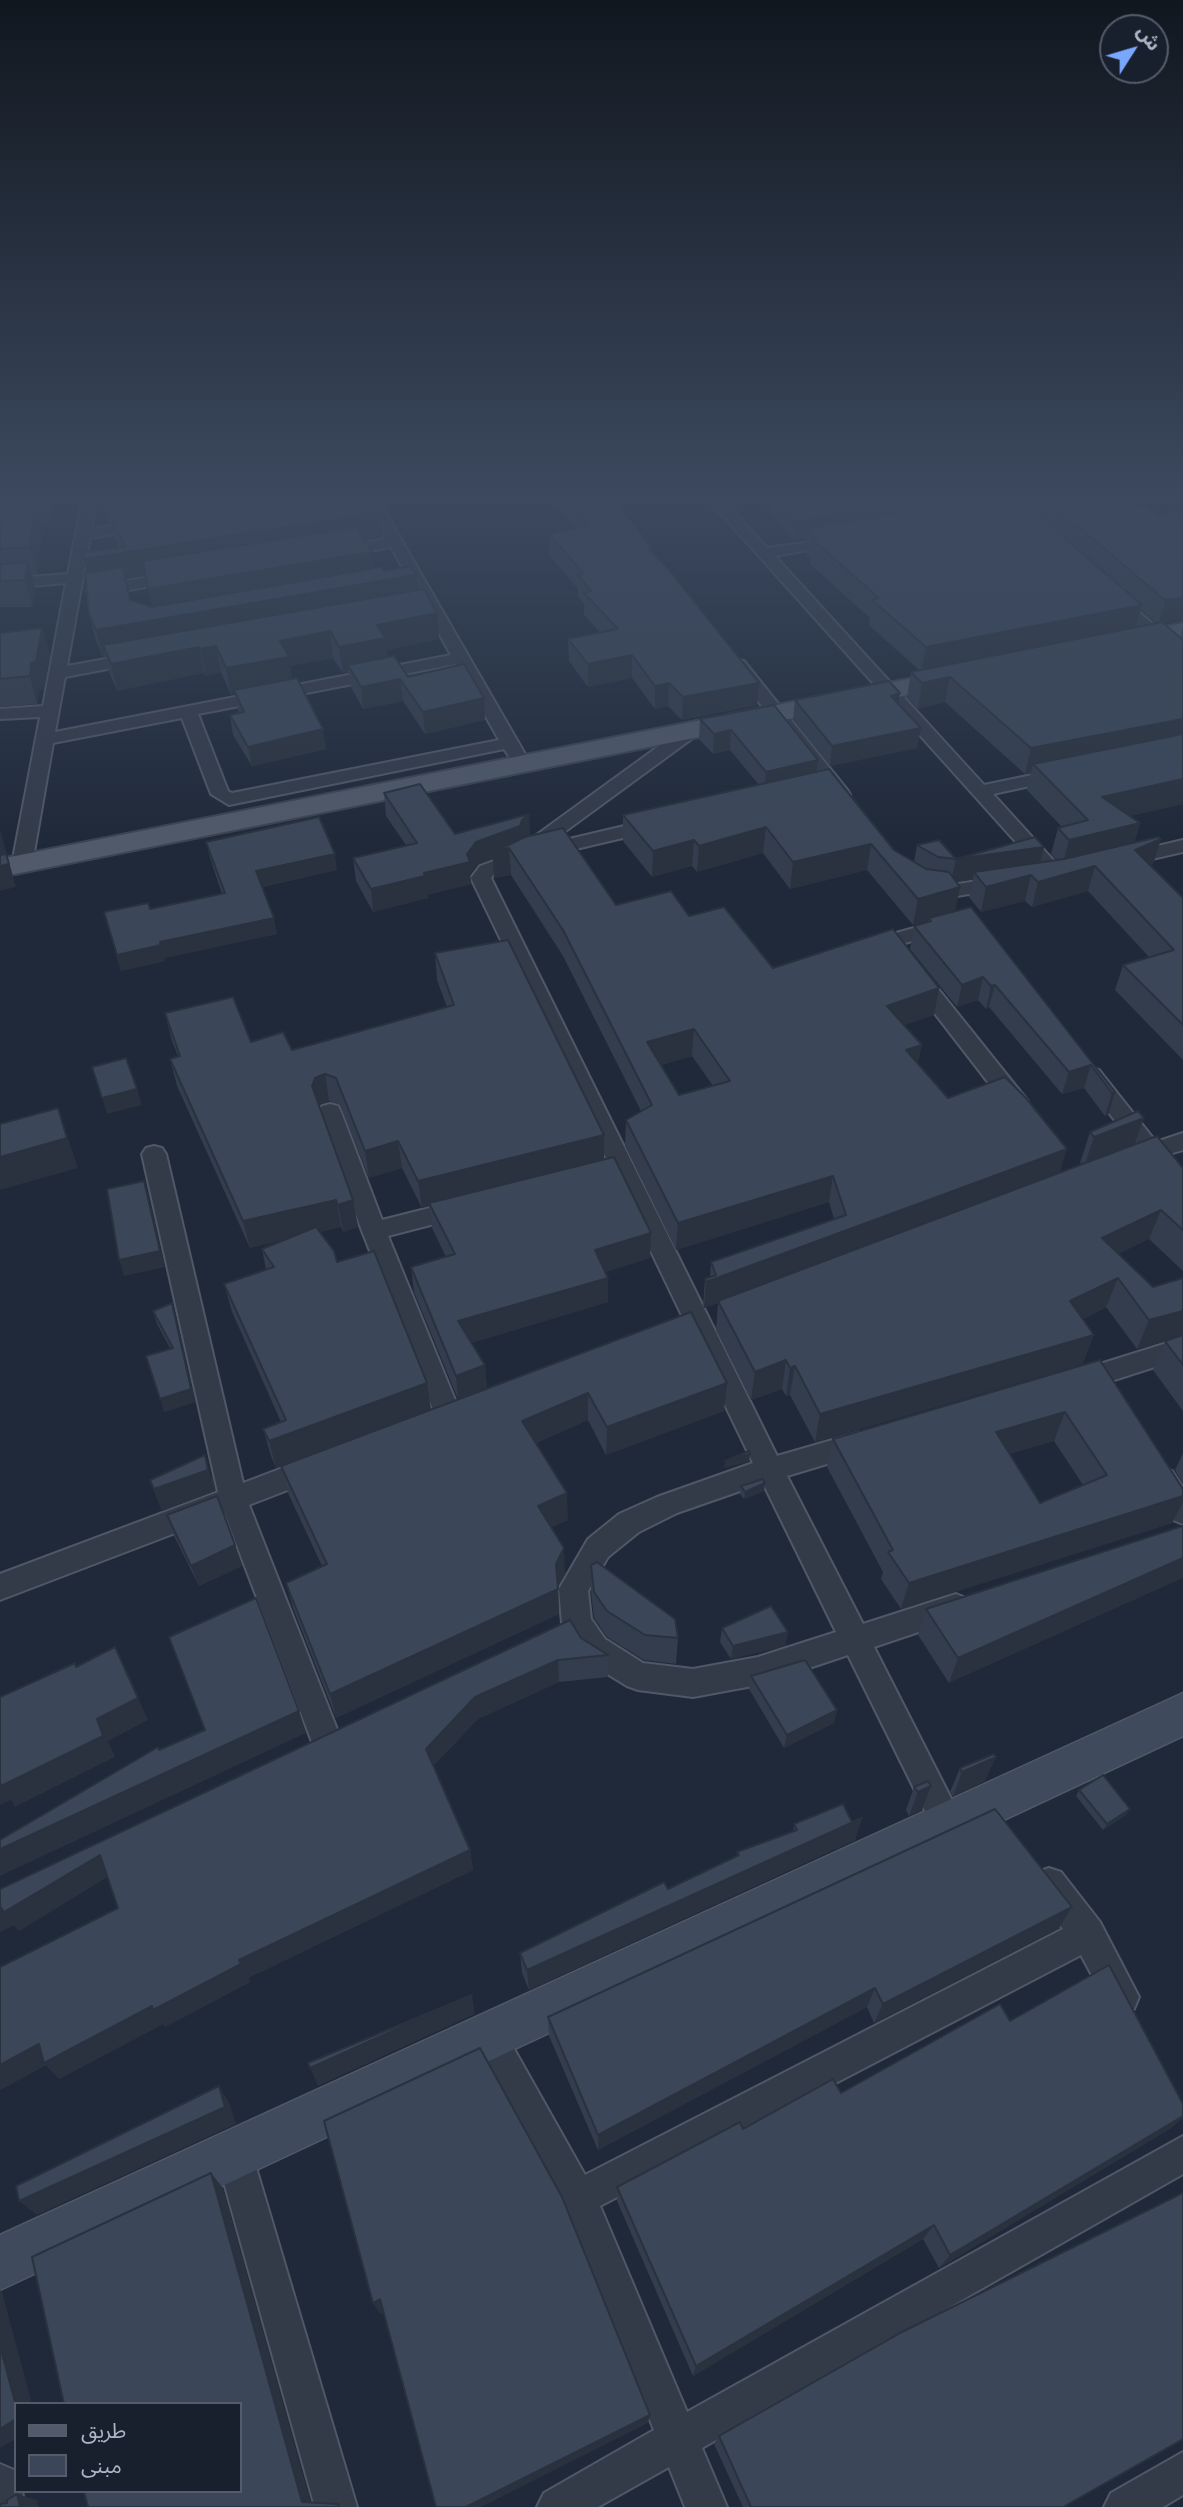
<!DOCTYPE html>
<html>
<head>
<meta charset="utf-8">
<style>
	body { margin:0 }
	#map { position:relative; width:1183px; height:2507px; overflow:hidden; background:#1f2939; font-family:Lato,"Noto Sans Arabic",sans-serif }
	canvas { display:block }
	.legend { position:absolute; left:14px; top:2402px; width:228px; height:91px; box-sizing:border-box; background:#18202e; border:2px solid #545c6b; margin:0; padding:9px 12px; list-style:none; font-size:21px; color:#adb5c6 }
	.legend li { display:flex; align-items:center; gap:14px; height:35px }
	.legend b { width:35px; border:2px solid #545c6b }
	.north { position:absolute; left:1099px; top:14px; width:70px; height:70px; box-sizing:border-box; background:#18202e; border:2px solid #545c6b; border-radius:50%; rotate:53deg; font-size:19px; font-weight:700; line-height:28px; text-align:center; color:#adb5c6 }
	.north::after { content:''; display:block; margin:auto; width:24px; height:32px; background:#7aa7fe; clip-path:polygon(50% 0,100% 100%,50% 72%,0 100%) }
</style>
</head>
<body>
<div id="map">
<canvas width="1183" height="2507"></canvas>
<ul class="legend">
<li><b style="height:9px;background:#505a6a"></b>طريق</li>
<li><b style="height:19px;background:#3b4759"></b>مبنى</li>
</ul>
<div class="north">ش</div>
</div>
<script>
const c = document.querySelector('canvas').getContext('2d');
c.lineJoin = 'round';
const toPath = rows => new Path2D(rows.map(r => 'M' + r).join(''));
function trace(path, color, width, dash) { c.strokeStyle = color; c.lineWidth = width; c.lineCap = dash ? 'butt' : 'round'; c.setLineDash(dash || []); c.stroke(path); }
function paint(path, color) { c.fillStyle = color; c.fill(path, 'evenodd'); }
const street = toPath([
	[83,496,97,496,91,529,144,521,151,525,144,529,90,538,67,666,139,653,147,658,139,663,65,677,55,732,451,655,391,547,337,557,329,552,337,547,386,539,362,496,376,496,525,754,516,759,510,758,504,749,229,805,211,794,182,718,53,743,32,864,22,870,15,868,12,864,40,717,0,719,0,709,43,706,66,583,0,589,0,579,68,574,83,496],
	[456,664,499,740,232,793,228,791,198,714,456,664],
	[705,496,720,496,767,548,841,538,844,541,841,544,775,556,984,785,1061,769,1067,770,1070,774,1067,778,993,794,1064,872,1067,876,1064,880,1050,880,705,496],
	[180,572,188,577,186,580,95,596,87,591,95,586,180,572],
	[1113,593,1119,595,1183,650,1183,664,1177,663,1107,601,1105,598,1113,593],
	[738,660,744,661,848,791,850,795,848,799,834,799,730,665,738,660],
	[691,726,697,727,700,731,697,735,548,844,654,819,661,821,663,825,661,829,525,861,494,874,491,878,777,1456,860,1432,870,1435,873,1443,870,1451,787,1476,863,1624,956,1594,966,1598,971,1607,966,1616,874,1647,964,1824,959,1835,948,1840,937,1835,848,1655,758,1685,693,1697,638,1690,627,1686,583,1659,562,1623,559,1589,588,1539,619,1514,657,1497,753,1463,471,878,480,866,523,850,524,844,685,727,691,726],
	[763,1483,836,1632,758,1657,693,1669,643,1663,605,1639,591,1619,588,1591,608,1557,639,1532,677,1513,763,1483],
	[1183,840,1183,852,1126,865,1116,859,1119,855,1183,840],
	[1004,877,1011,879,1014,883,1011,887,951,897,919,892,916,888,919,884,926,882,951,885,1004,877],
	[943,920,950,922,953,926,950,930,867,954,860,953,857,948,860,943,943,920],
	[916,968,923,970,1027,1100,1030,1106,1027,1112,1019,1114,1011,1112,909,980,906,975,909,970,916,968],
	[1091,1067,1099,1070,1156,1142,1183,1133,1183,1150,1166,1155,1183,1176,1183,1202,1175,1199,1146,1162,1133,1166,1125,1164,1121,1158,1125,1152,1136,1148,1080,1075,1083,1070,1091,1067],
	[330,1104,338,1106,341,1112,382,1220,461,1200,469,1203,473,1209,469,1215,388,1236,462,1417,458,1425,449,1428,440,1425,436,1417,362,1231,319,1112,322,1106,330,1104],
	[154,1146,162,1148,166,1154,243,1483,314,1456,324,1460,328,1468,324,1476,249,1505,342,1742,338,1752,327,1757,316,1752,312,1742,225,1514,0,1600,0,1574,218,1492,142,1154,146,1148,154,1146],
	[1183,1338,1183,1358,1077,1392,1068,1388,1064,1381,1068,1374,1183,1338],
	[1162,1467,1172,1471,1183,1488,1183,1524,1173,1520,1148,1479,1152,1471,1162,1467],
	[1049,1868,1061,1872,1100,1922,1139,1997,1134,2009,1122,2014,1110,2009,1081,1955,600,2206,687,2412,1183,2136,1183,2174,702,2448,727,2507,685,2507,669,2467,598,2507,537,2507,544,2493,654,2430,565,2210,476,2048,471,2036,476,2024,488,2019,500,2024,585,2175,1063,1929,1037,1896,1033,1884,1037,1872,1049,1868],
	[234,2136,247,2141,252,2154,357,2507,315,2507,216,2154,221,2141,234,2136],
	[1183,2452,1183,2495,1163,2507,1104,2507,1111,2493,1183,2452],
	[0,2464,14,2470,16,2491,22,2491,25,2507,0,2507,0,2464]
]);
const secondary = toPath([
	[1183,1693,1183,1736,0,2290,0,2235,1183,1693]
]);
const primary = toPath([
	[1183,623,1183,639,1124,651,1115,648,1111,643,1115,638,1183,623],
	[959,669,968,671,972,677,968,683,0,877,0,859,959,669]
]);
trace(street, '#505867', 4);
trace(secondary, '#505867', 3);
trace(primary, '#3c4453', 4);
paint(street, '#333b49');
paint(secondary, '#404a5d');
paint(primary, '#505a6a');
paint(toPath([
	[0,496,53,496,49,529,47,524,43,525,37,574,31,574,35,588,32,607,0,607],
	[551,496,611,496,652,548,652,551,759,683,757,705,682,720,668,706,655,709,632,678,588,687,569,661,568,639,600,633,584,615,584,604,578,597,578,589,549,555,549,534,575,529],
	[760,496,1119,496,1137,508,1160,516,1183,510,1164,624,1180,638,1183,627,1183,804,1129,816,1140,823,1134,843,1161,839,1153,864,1150,865,1183,898,1183,1060,1115,990,1123,965,1149,957,1088,891,1032,907,1025,901,981,912,969,897,973,879,956,882,955,911,1115,1092,1108,1115,1105,1116,1084,1088,1062,1094,989,1007,986,1009,978,1000,957,1007,910,949,914,926,928,921,913,925,867,870,790,889,763,853,697,872,692,866,652,877,623,841,623,815,759,785,730,750,713,754,699,739,700,719,774,705,816,772,894,850,914,862,917,845,956,859,1044,847,1040,863,1057,860,1051,854,1058,828,1062,827,1027,790,1031,773,1025,774,945,702,918,709,907,697,911,672,919,670,869,625,870,618,810,564,811,560,805,553,806,538,793,541],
	[1032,500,1030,508,1022,501],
	[1141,610,1156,623,1136,627],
	[102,498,379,512,382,537,365,540,374,568,384,571,416,575,417,590,437,613,439,639,387,650,387,657,408,677,485,720,425,734,403,701,363,709,351,687,349,672,343,673,333,658,290,666,292,678,326,749,252,766,233,735,230,715,239,713,235,694,231,695,221,672,206,676,204,673,117,691,109,672,105,657,103,657,96,641,89,614,88,573,119,548,114,537,111,523,108,524],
	[146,576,148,589,152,607,130,600,126,579],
	[42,628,50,655,43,690,39,690,37,704,0,707,0,633],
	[795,700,917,748,830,766,793,720],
	[384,793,455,834,529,814,530,836,616,905,689,916,773,968,939,988,934,1015,904,1025,918,1064,948,1098,1060,1173,1082,1165,1080,1163,1090,1132,1144,1118,1134,1145,1183,1168,1183,1271,1149,1239,1118,1254,1153,1287,1183,1278,1183,1411,1153,1370,1165,1341,1137,1349,1106,1307,1083,1319,1083,1364,815,1442,790,1395,786,1396,782,1389,751,1400,716,1330,718,1303,704,1308,703,1305,705,1279,710,1277,711,1262,834,1219,829,1202,676,1250,625,1146,626,1120,641,1111,563,956,511,875,494,878,493,859,478,864,470,874,471,884,427,895,428,898,373,912,356,881,353,858,406,845,386,816],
	[692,1056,713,1086,679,1095,661,1065],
	[206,842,337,870,262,887,277,934,164,958,165,961,121,971,104,912,150,909,222,894,210,858],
	[435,953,604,1159,650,1258,605,1272,608,1302,471,1343,485,1365,487,1389,691,1312,724,1411,606,1455,588,1420,536,1443,568,1520,551,1527,565,1574,558,1586,559,1614,336,1718,293,1608,286,1583,322,1566,288,1493,281,1466,295,1461,276,1468,271,1456,263,1429,281,1422,232,1312,224,1284,266,1270,262,1249,282,1240,250,1248,177,1086,170,1059,178,1056,172,1041,165,1013,251,1042,292,1050,447,1007,437,980],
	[329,1101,340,1105,369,1178,402,1168,422,1208,429,1206,432,1228,446,1257,411,1267,414,1292,458,1399,430,1410,337,1262,320,1232,341,1227,343,1232,358,1227,353,1200,319,1106,320,1105],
	[172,1303,176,1316,195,1402,164,1412,170,1348,157,1324,153,1311],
	[1100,1360,1183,1489,1183,1502,1172,1523,901,1609,881,1579,883,1572,827,1467,833,1439],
	[1054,1441,1083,1485,1040,1503,1009,1454],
	[1183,1453,1183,1484,1175,1470],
	[212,1477,215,1491,162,1511,150,1480],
	[741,1486,764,1491,744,1499,740,1494],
	[167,1515,235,1545,242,1566,199,1586,174,1536],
	[1183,1526,949,1683,918,1635,926,1609],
	[591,1565,678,1638,676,1664,644,1660,607,1637,594,1618,591,1592],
	[722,1628,788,1632,785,1646,731,1659,720,1642],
	[581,1638,608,1655,608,1677,559,1682,478,1719,433,1766,470,1850,473,1870,248,1978,250,1982,165,2027,163,2024,59,2079,46,2065,0,2090,0,1967,118,1908,107,1877,19,1931,14,1925,0,1932,0,1889],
	[751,1676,837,1710,834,1723,784,1748,749,1689],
	[960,1768,985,1781,953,1796,950,1792],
	[928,1781,922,1810,909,1816,906,1810,914,1787],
	[1079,1790,1126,1815,1103,1830,1076,1796],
	[862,1818,855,1840,529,1990,522,1973,520,1953,668,1889,737,1856,737,1852,793,1832,794,1824,852,1822],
	[1072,1907,1059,1928,874,2023,867,2007,598,2150,549,2036,548,2017],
	[1010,2021,1183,2104,1183,2118,1171,2128,939,2268,923,2239,693,2376,617,2201,617,2187,743,2129,841,2093],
	[719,2436,1063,2507,743,2507,714,2444]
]), '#333d4d');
paint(toPath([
	[43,496,53,496,49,529,42,503],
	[114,496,276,496,108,511,111,523,108,524,102,498],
	[938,496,1005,496,807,529,806,538,793,541,795,521],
	[1016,496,1032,496,1032,500,1014,502],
	[36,499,43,525,37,574,30,547],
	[379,512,382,537,126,579,135,623,416,575,418,601,103,645,105,657,103,657,96,630,90,585,84,559],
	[372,552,375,580,154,617,148,589],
	[28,562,35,588,32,607,25,580],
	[1183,598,1183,621,1158,625,1165,600],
	[1142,605,1135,630,921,673,926,647],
	[437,613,439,639,387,650,388,665,348,665,349,672,343,673,339,647,377,625],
	[42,628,50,655,43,690,39,690,37,704,30,676,31,663],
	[330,631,333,658,290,666,293,683,234,690,235,694,231,695,226,668,280,641],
	[216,646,221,672,206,676,200,649],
	[199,647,204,673,117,691,111,664],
	[632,655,632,678,588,687,588,664],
	[950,677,945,702,918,709,922,683],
	[400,679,403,701,363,709,361,687],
	[669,683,668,706,655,709,655,686],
	[759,683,757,705,682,720,683,697],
	[900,693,897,714,891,696],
	[484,698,485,720,425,734,423,712],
	[1183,719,1183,743,1033,764,1031,773,1025,774,1031,748],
	[921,728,917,748,830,766,832,746],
	[323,729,326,749,252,766,248,747],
	[731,730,730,750,713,754,714,734],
	[818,760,815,780,765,792,766,772],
	[1183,779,1183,804,1095,824,1102,797],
	[529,814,530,836,509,848,511,875,494,878,493,859,478,864,470,874,471,884,427,895,428,898,373,912,371,889,424,873,476,842,522,820],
	[1140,823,1132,849,1062,866,1069,840],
	[766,827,763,853,697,872,699,846],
	[0,830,16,887,0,891],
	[1161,839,1153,864,1127,875,1135,850],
	[694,840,692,866,652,877,653,851],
	[871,844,867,870,790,889,793,862],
	[1044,847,1038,870,974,872,973,879,951,882,956,859],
	[335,854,337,870,259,887,256,871],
	[1095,866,1088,891,1032,907,1038,882],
	[1031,875,1025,901,981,912,986,887],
	[960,887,955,914,929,918,928,921,913,925,918,899],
	[274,918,277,934,164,958,165,961,121,971,117,955,160,942],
	[983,977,978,1000,957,1007,962,985],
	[995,985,989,1007,986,1009,991,986],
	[939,988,934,1015,882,1033,887,1006],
	[694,1029,692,1056,646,1069,647,1042],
	[922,1045,916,1072,906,1050],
	[1091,1065,1084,1088,1062,1094,1069,1072],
	[325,1074,329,1101,320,1105,317,1113,312,1086,315,1078],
	[137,1089,142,1105,107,1114,102,1098],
	[1115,1092,1108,1115,1105,1116,1112,1093],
	[58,1108,78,1168,0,1190,0,1157],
	[1144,1118,1133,1148,1084,1167,1094,1137],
	[604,1135,604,1162,429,1203,429,1206,422,1208,418,1181],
	[398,1141,402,1168,369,1178,365,1151],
	[1067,1149,1059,1176,704,1308,706,1282],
	[833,1176,829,1202,676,1250,678,1223],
	[144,1181,149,1197,165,1267,124,1276,119,1260],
	[336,1200,341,1227,250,1248,243,1221],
	[353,1200,358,1227,343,1232,338,1205],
	[1161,1210,1149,1239,1091,1267,1102,1238],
	[651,1233,650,1258,595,1275,595,1250],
	[608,1278,608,1302,460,1346,458,1321],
	[1118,1278,1106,1307,1060,1330,1070,1301],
	[172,1303,176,1316,195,1402,164,1412,160,1399,191,1389],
	[1183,1311,1183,1336,1137,1349,1149,1320],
	[1094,1335,1083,1364,815,1442,820,1414],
	[786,1360,782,1389,751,1400,755,1372],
	[485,1365,487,1389,458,1400,456,1376],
	[795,1366,790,1395,786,1396,790,1368],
	[427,1383,431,1410,276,1468,269,1441],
	[727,1383,724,1411,606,1455,607,1427],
	[588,1393,588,1420,524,1448,522,1421],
	[1065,1412,1054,1441,987,1460,996,1432],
	[750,1454,749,1462,724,1468,725,1461],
	[205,1455,215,1491,162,1511,154,1489],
	[765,1483,764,1491,744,1499,745,1492],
	[567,1493,568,1520,540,1533,538,1506],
	[1183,1496,1183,1502,1172,1523,901,1609,909,1583],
	[235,1545,242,1566,199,1586,191,1566],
	[564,1548,565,1574,556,1589,556,1564],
	[1183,1558,1183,1578,949,1683,958,1658],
	[558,1589,559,1614,336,1718,330,1694],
	[788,1632,785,1646,731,1659,733,1646],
	[115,1647,148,1720,108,1741,115,1757,15,1807,11,1800,0,1805,0,1780,97,1719],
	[558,1660,559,1682,478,1719,429,1770,426,1749,475,1697],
	[837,1710,834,1723,784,1748,787,1735],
	[299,1711,306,1733,0,1876,0,1849],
	[996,1757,985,1781,953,1796,962,1772],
	[931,1786,922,1810,909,1816,918,1792],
	[1130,1809,1126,1815,1103,1830,1107,1824],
	[862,1818,855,1840,529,1990,527,1970],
	[470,1850,473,1870,248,1978,250,1982,165,2027,163,2024,59,2079,46,2065,0,2090,0,2065,39,2044,239,1960],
	[100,1855,112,1874,19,1931,14,1925,0,1932,0,1906],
	[1072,1907,1059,1928,874,2023,883,2004],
	[875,1988,867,2007,598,2150,598,2135],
	[472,1995,475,2014,318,2086,310,2068],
	[219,2086,230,2104,236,2124,37,2215,19,2201],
	[1183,2116,1183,2118,1171,2128,939,2268,950,2255],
	[211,2173,223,2188,312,2507,302,2502],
	[934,2225,923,2239,693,2376,696,2366],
	[0,2290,2,2292,32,2404,16,2404,16,2406,0,2346],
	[380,2299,387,2311,380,2314,373,2303],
	[650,2415,648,2423,481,2507,466,2507],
	[16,2419,16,2439,0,2448,0,2429],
	[17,2494,37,2500,39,2507,20,2507]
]), '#29323e');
const building = toPath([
	[0,496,43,496,42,503,40,498,36,499,30,547,0,549,0,496],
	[202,496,371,496,379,512,84,559,84,552,126,547,108,511,202,496],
	[566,496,611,496,652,548,648,548,664,564,759,683,683,697,669,683,655,686,632,655,588,664,568,639,618,629,584,593,591,591,578,575,583,573,549,534,589,526,566,496],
	[776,496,938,496,795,521,776,496],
	[992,496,1016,496,1142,605,926,647,872,600,879,598,813,540,816,539,807,529,992,496],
	[1042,496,1119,496,1137,508,1145,506,1160,516,1183,510,1183,598,1165,600,1042,496],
	[357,527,372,552,148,589,143,561,357,527],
	[28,562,25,580,0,581,0,564,28,562],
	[410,566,416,575,96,630,89,614,85,573,123,567,130,600,152,607,381,567,384,571,410,566],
	[424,589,437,613,377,625,385,638,339,647,330,631,280,641,289,657,226,668,216,646,200,649,199,647,111,664,103,645,424,589],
	[1162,622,1183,640,1183,719,1031,748,950,677,922,683,911,672,1162,622],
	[42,628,36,662,31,663,30,676,0,679,0,633,42,628],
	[394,656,408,677,464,664,484,698,423,712,400,679,361,687,348,665,394,656],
	[297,678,323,729,248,747,230,715,244,712,234,690,297,678],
	[889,681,900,693,891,696,921,728,832,746,795,700,889,681],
	[774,705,818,760,766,772,731,730,714,734,700,719,774,705],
	[1183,734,1183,779,1102,797,1140,823,1069,840,1058,828,1088,820,1033,764,1183,734],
	[829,769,894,850,926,869,949,872,960,887,918,899,871,844,793,862,766,827,699,846,694,840,653,851,623,815,829,769],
	[420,784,455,834,529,814,522,820,520,826,476,842,467,854,470,862,424,873,425,876,371,889,353,858,417,843,384,793,420,784],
	[319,817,335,854,256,871,274,918,160,942,161,945,117,955,104,912,148,903,150,909,225,893,206,842,319,817],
	[563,828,616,905,671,891,689,916,724,907,773,968,893,929,939,988,887,1006,922,1045,906,1050,948,1098,1005,1077,1026,1098,1067,1149,706,1282,705,1279,716,1275,711,1262,846,1215,833,1176,678,1223,626,1120,652,1105,563,930,509,848,493,852,525,837,563,828],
	[694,1029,730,1081,679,1095,647,1042,694,1029],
	[1035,837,1044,847,956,859,938,857,917,845,939,840,956,859,1035,837],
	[1158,837,1161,839,1135,850,1183,898,1183,1025,1123,965,1174,950,1095,866,1038,882,1031,875,986,887,974,872,1064,859,1158,837],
	[6,854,9,864,0,866,0,855,6,854],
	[971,907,1115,1092,1112,1093,1091,1065,1069,1072,995,985,991,986,983,977,962,985,914,926,931,921,929,918,971,907],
	[508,940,604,1135,418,1181,398,1141,365,1151,336,1078,325,1074,315,1078,312,1086,353,1200,338,1205,336,1200,243,1221,170,1059,180,1056,165,1013,233,997,251,1042,283,1032,292,1050,454,1005,435,953,508,940],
	[126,1058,137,1089,102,1098,92,1067,126,1058],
	[58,1108,67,1138,0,1157,0,1124,58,1108],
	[1138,1111,1144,1118,1094,1137,1090,1132,1138,1111],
	[1157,1136,1183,1168,1183,1230,1161,1210,1102,1238,1153,1287,1183,1278,1183,1311,1149,1320,1118,1278,1070,1301,1094,1335,820,1414,795,1366,790,1368,786,1360,755,1372,718,1301,1157,1136],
	[614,1157,651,1233,595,1250,608,1278,458,1321,485,1365,456,1376,411,1267,455,1254,429,1203,614,1157],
	[144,1181,160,1251,119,1260,107,1189,144,1181],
	[316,1227,334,1251,337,1262,374,1251,427,1383,269,1441,263,1429,286,1420,224,1284,274,1267,262,1249,316,1227],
	[172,1303,191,1389,160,1399,146,1356,173,1348,153,1311,172,1303],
	[691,1312,727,1383,607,1427,588,1393,522,1421,567,1493,538,1506,564,1548,556,1564,558,1589,330,1694,286,1583,327,1564,281,1466,691,1312],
	[1183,1335,1183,1365,1165,1341,1183,1335],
	[1100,1360,1183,1489,1183,1496,909,1583,888,1552,893,1550,833,1439,1100,1360],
	[1065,1412,1107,1475,1040,1503,996,1432,1065,1412],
	[749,1451,750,1454,725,1461,749,1451],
	[205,1455,208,1470,154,1489,150,1480,205,1455],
	[763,1479,765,1483,745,1492,741,1486,763,1479],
	[217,1496,235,1545,191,1566,167,1515,217,1496],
	[1183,1526,1183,1558,958,1658,926,1609,1183,1526],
	[597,1562,675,1619,678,1638,645,1635,607,1611,594,1592,591,1565,597,1562],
	[256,1598,299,1711,0,1849,0,1840,158,1747,159,1750,205,1730,169,1637,256,1598],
	[771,1606,788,1632,733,1646,722,1628,771,1606],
	[570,1620,581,1638,608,1655,558,1660,475,1697,426,1749,470,1850,239,1960,241,1964,153,2010,152,2006,44,2063,39,2044,0,2065,0,1967,118,1908,100,1855,4,1912,0,1906,0,1889,570,1620],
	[115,1647,138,1698,97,1719,103,1736,1,1786,0,1782,0,1697,75,1663,76,1667,115,1647],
	[805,1660,837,1710,787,1735,751,1676,805,1660],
	[994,1754,996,1757,962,1772,960,1768,994,1754],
	[1103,1775,1130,1809,1107,1824,1079,1790,1103,1775],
	[928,1781,931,1786,918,1792,914,1787,928,1781],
	[843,1804,852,1822,862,1818,527,1970,520,1953,664,1882,668,1889,739,1855,737,1852,797,1830,794,1824,843,1804],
	[995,1809,1072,1907,883,2004,875,1988,598,2135,548,2017,995,1809],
	[1109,1965,1183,2104,1183,2116,950,2255,934,2225,696,2366,617,2187,740,2122,743,2129,833,2079,841,2093,1000,2004,1010,2021,1109,1965],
	[472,1995,310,2068,308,2063,472,1995],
	[480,2048,562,2197,650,2415,466,2507,436,2507,380,2299,373,2303,324,2121,480,2048],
	[219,2086,225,2107,19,2201,16,2186,219,2086],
	[211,2173,302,2502,338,2504,339,2507,88,2507,84,2491,240,2491,240,2404,64,2404,32,2257,211,2173],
	[1183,2193,1183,2439,1063,2507,751,2507,719,2436,902,2332,1183,2193],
	[0,2346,16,2406,16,2419,0,2429,0,2346],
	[17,2494,20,2507,0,2507,0,2504,7,2503,7,2500,17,2494]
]);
paint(building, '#3b4759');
trace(building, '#29323e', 2);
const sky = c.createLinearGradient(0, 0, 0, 847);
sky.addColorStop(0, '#11171f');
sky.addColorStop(0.59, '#3c495f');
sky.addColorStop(1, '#3c495f00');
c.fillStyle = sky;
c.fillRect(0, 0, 1183, 847);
</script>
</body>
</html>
